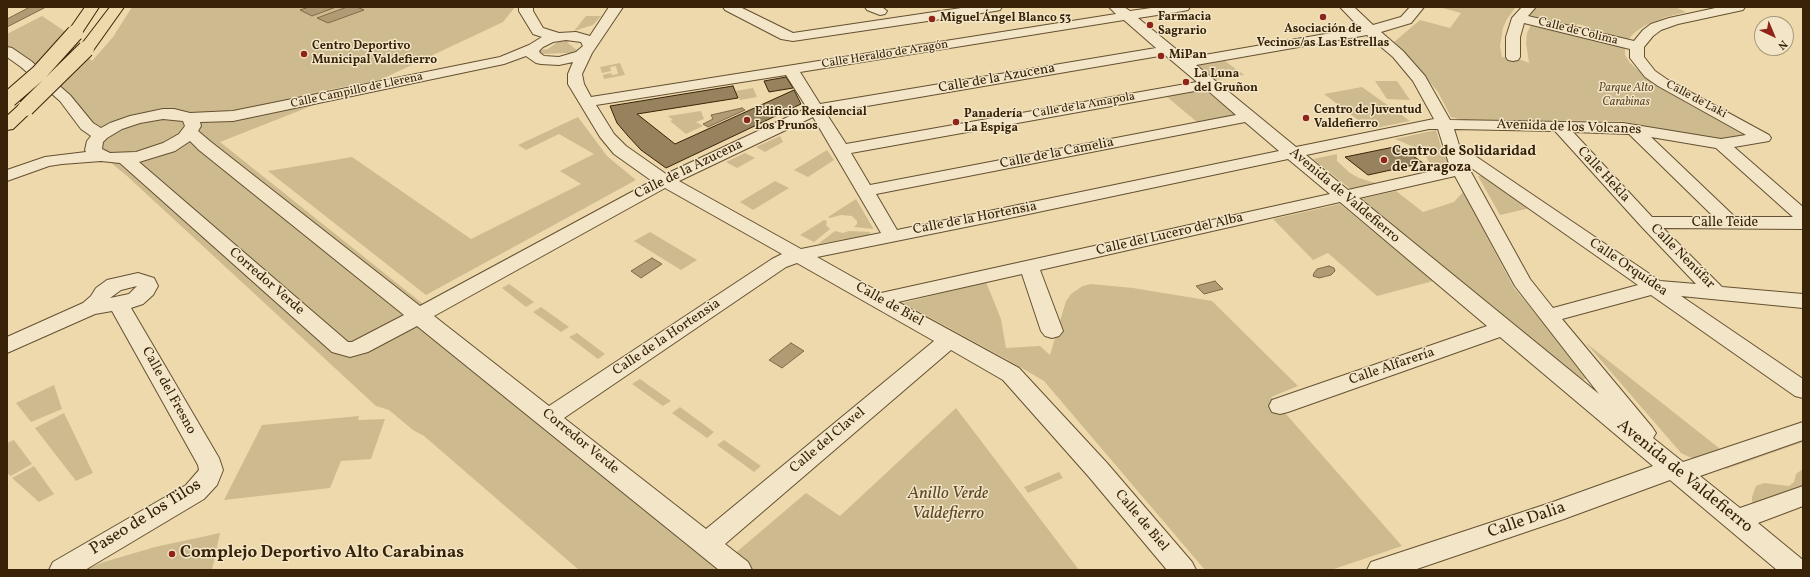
<!DOCTYPE html>
<html>
<head>
<meta charset="utf-8">
<style>
	body { margin:0 }
	#map { position:relative; width:1810px; height:577px; overflow:hidden; background:#edd9ab; font-family:Vollkorn,serif }
	canvas { display:block }
	.frame { position:absolute; inset:0; border:8px solid #382308; pointer-events:none }
	.north { position:absolute; left:1754px; top:16px; width:40px; height:40px; box-sizing:border-box; background:#f3e6c8; border:1px solid #a8987b; border-radius:50%; rotate:136deg; font-size:11px; font-weight:700; line-height:16px; text-align:center; color:#382308 }
	.north::after { content:''; display:block; margin:auto; width:14px; height:18px; background:#8f2418; clip-path:polygon(50% 0,100% 100%,50% 72%,0 100%) }
</style>
</head>
<body>
<div id="map">
<canvas width="1810" height="577"></canvas>
<div class="frame"></div>
<div class="north">N</div>
</div>
<script>
const c = document.querySelector('canvas').getContext('2d');
c.lineJoin = 'round';
function paint(path, color) { c.fillStyle = color; c.fill(path, 'evenodd'); }
const toPath = rows => new Path2D(rows.map(r => 'M' + r).join(''));
function trace(path, color, width, dash) { c.strokeStyle = color; c.lineWidth = width; c.lineCap = dash ? 'butt' : 'round'; c.setLineDash(dash || []); c.stroke(path); }
function write(font, color, halo, rows, align = 'center') {
  c.font = font + ' Vollkorn,serif'; c.lineWidth = 3; c.setLineDash([]); c.textBaseline = 'middle'; c.strokeStyle = halo; c.fillStyle = color; for (const [text, x, y, turn = 0] of rows) {
    c.save(); c.translate(x, y); c.rotate((+turn || 0) * Math.PI / 180); c.textAlign = isNaN(turn) ? turn : align; if (halo) c.strokeText(text, 0, 0); c.fillText(text, 0, 0); c.restore();
  }
}
paint(toPath([
	[132,7,515,7,503,22,380,80,291,97,329,90,329,99,220,142,423,304,421,319,726,561,806,493,840,516,956,408,1079,570,579,570,424,436,413,430,389,410,376,406,127,176,104,157,87,126,19,66,25,64,7,51,7,34,42,16,63,30,92,61,113,37],
	[1439,7,1516,7,1507,19,1503,28,1500,46,1502,57,1519,59,1529,63,1526,43,1527,33,1532,23,1625,47,1625,55,1630,63,1648,79,1747,135,1718,141,1619,121,1461,120,1451,117,1438,92,1416,65,1394,42,1420,20,1450,28,1461,13],
	[1532,7,1675,7,1686,12,1666,17,1644,26,1634,33,1627,41,1583,30,1585,26,1578,24,1574,27,1525,14],
	[586,16,601,16,593,25,574,31],
	[571,38,568,43,578,51,573,55,566,53,543,54,536,51,548,49,559,41],
	[1225,61,1244,75,1215,80,1197,65],
	[620,63,625,75,604,79,603,75,611,73,612,75,618,74,616,66,610,67,611,71,602,73,600,67],
	[1375,81,1397,81,1410,100,1387,99],
	[1362,87,1410,121,1370,129,1324,94],
	[753,88,757,97,740,100,735,91],
	[1204,89,1235,115,1197,122,1166,96],
	[701,111,704,119,696,122,703,126,686,134,670,121,673,120,668,116],
	[578,117,607,156,636,180,426,295,268,171,352,157,471,239,581,184,560,171,594,154,559,134,526,150,518,145],
	[1436,130,1443,153,1450,166,1431,170,1430,163,1424,154,1414,147,1395,139],
	[780,136,783,142,765,152,756,147],
	[827,150,834,160,808,177,794,170],
	[745,153,755,158,737,168,726,162],
	[1337,154,1337,161,1350,173,1359,178,1382,185,1354,192,1313,159],
	[1478,176,1483,176,1530,208,1500,215],
	[775,181,789,188,753,210,740,202],
	[1396,191,1423,212,1454,202,1463,192,1514,288,1589,378,1581,380,1360,199],
	[856,199,873,228,873,229,854,227,857,224,857,221,852,216,841,215,830,218,828,217],
	[1340,204,1433,281,1377,296,1328,253,1313,260,1273,219],
	[824,220,827,221,826,225,830,229,814,242,800,235],
	[835,231,843,233,849,231,871,232,868,235,818,244],
	[650,232,697,260,681,270,634,241],
	[986,282,1001,319,1006,348,1040,346,1050,355,1066,301,1072,293,1083,286,1091,284,1133,288,1212,301,1298,386,1271,397,1402,546,1331,570,1205,570,1044,381,1008,360,903,303],
	[509,284,534,302,526,307,502,288],
	[541,307,569,327,561,332,533,312],
	[577,333,605,354,598,359,569,337],
	[1586,343,1724,452,1700,459,1689,457,1681,453],
	[640,379,671,401,663,406,632,384],
	[54,385,62,409,31,422,16,403],
	[680,407,714,432,707,438,672,413],
	[64,413,93,473,76,481,35,428],
	[359,416,358,420,385,419,371,459,341,461,330,488,224,500,262,425],
	[1803,434,1803,442,1726,469,1719,463],
	[14,440,32,464,11,476,7,473,7,443],
	[724,440,761,466,754,472,717,445],
	[34,466,54,494,39,502,12,478],
	[1803,469,1803,489,1755,507,1752,501,1752,497,1756,486,1764,483,1789,486,1794,482,1796,474],
	[1059,472,1063,478,1028,493,1024,487],
	[220,533,212,570,84,570,104,562,155,547]
]), '#ceba8f');
const water = toPath([
	[30,7,46,7,7,27,7,19,30,7],
	[309,7,336,7,312,16,300,10,309,7],
	[347,7,357,7,364,10,328,23,317,18,347,7],
	[742,108,745,110,708,127,703,124,713,119,711,115,742,108],
	[652,258,662,264,641,278,631,271,652,258],
	[1329,266,1334,268,1335,271,1331,275,1319,278,1313,276,1314,273,1317,269,1329,266],
	[1215,281,1223,289,1204,294,1196,286,1215,281],
	[791,343,804,351,782,368,769,360,791,343]
]);
paint(water, '#af9b74');
trace(water, '#7f6b49', 1);
const building = toPath([
	[786,77,793,88,769,92,764,81,786,77],
	[733,86,738,98,637,114,675,144,794,90,801,104,666,168,641,150,628,136,617,123,610,106,733,86],
	[1399,146,1423,163,1368,175,1345,157,1399,146]
]);
paint(building, '#96825d');
trace(building, '#382308', 1);
const minor = toPath([
	[519,7,533,7,533,11,543,28,559,33,576,32,590,36,609,7,623,7,592,53,582,74,584,84,591,97,1116,14,1109,7,1124,7,1130,11,1158,7,1190,7,1188,10,1183,11,1138,18,1187,58,1360,28,1340,7,1354,7,1373,25,1401,17,1410,7,1424,7,1411,23,1381,32,1403,51,1425,76,1450,120,1623,123,1721,139,1746,135,1658,86,1645,77,1630,58,1630,49,1524,23,1520,37,1520,57,1518,60,1513,61,1508,60,1506,57,1506,37,1512,18,1522,7,1535,8,1528,16,1634,41,1643,30,1651,24,1669,18,1720,7,1745,7,1743,10,1678,24,1661,30,1653,36,1644,47,1644,57,1655,71,1668,80,1769,135,1771,138,1769,141,1734,147,1803,207,1803,229,1663,228,1722,287,1803,294,1803,308,1681,296,1803,379,1803,398,1795,396,1651,295,1562,319,1652,427,1656,433,1653,438,1683,462,1803,422,1803,440,1700,476,1740,508,1803,486,1803,506,1758,523,1803,560,1803,570,1777,570,1670,480,1564,519,1414,570,1367,570,1371,562,1550,503,1653,466,1500,337,1288,412,1280,414,1272,412,1269,406,1272,400,1487,326,1340,202,1040,270,1063,331,1059,336,1052,338,1045,336,1041,331,1022,274,898,302,1019,368,1107,463,1192,562,1196,570,1167,570,1089,477,1003,380,951,350,725,544,748,562,752,570,719,570,417,326,368,352,350,357,332,352,120,163,101,161,62,164,49,166,7,181,7,170,45,157,86,152,85,150,87,141,91,136,81,129,60,101,21,67,7,57,7,47,12,48,31,61,70,95,93,123,101,128,110,123,130,116,163,109,174,109,190,113,233,111,500,57,529,45,542,37,533,34,519,11,519,7],
	[1124,20,1156,48,820,104,800,72,1124,20],
	[1367,35,1393,57,1413,81,1434,119,1296,147,1196,65,1367,35],
	[566,40,581,42,583,46,576,52,559,57,544,56,540,53,539,51,543,47,553,42,566,40],
	[1165,55,1197,82,846,144,826,113,1165,55],
	[526,56,536,63,541,64,559,65,573,62,568,74,568,84,600,137,614,154,652,181,420,306,211,142,198,131,201,126,200,122,233,121,504,64,526,56],
	[786,75,807,108,666,174,626,146,614,134,596,105,786,75],
	[1206,89,1236,115,870,185,851,153,1206,89],
	[813,117,881,233,801,249,679,181,813,117],
	[163,119,183,121,185,126,179,134,163,143,136,152,110,153,102,149,103,142,107,138,122,129,140,123,163,119],
	[1245,122,1279,151,897,230,876,194,1245,122],
	[1429,129,1438,129,1450,167,1348,190,1306,155,1429,129],
	[1454,129,1555,131,1641,226,1696,284,1660,281,1459,145,1454,129],
	[1573,132,1629,134,1714,217,1652,217,1573,132],
	[1651,137,1716,148,1793,217,1735,217,1651,137],
	[190,141,199,150,404,315,352,342,348,342,139,162,175,151,190,141],
	[1288,159,1330,194,881,293,817,257,1005,219,1288,159],
	[1467,165,1638,285,1553,308,1530,279,1467,165],
	[1455,176,1515,286,1599,394,1359,198,1455,176],
	[665,188,782,254,772,259,549,406,434,316,665,188],
	[797,263,934,341,706,529,564,418,786,267,797,263],
	[723,7,740,7,793,33,968,7,1002,7,1000,10,995,11,793,41,781,39,725,10,723,7],
	[865,7,882,7,887,11,885,14,880,15,867,10,865,7],
	[138,273,154,278,158,286,153,295,143,304,131,308,219,458,223,470,217,485,204,499,85,570,49,570,53,562,186,485,199,470,198,465,112,311,95,314,7,353,7,337,83,303,91,296,96,288,107,280,138,273],
	[137,286,129,294,110,298,121,290,137,286]
]);
const major = toPath([
	[85,7,99,7,80,36,75,38,70,36,67,33,85,7],
	[110,7,124,7,92,52,86,54,80,52,78,49,110,7],
	[26,103,32,104,35,108,13,129,7,130,7,116,20,104,26,103]
]);
trace(minor, '#655031', 2);
trace(major, '#382308', 2);
paint(minor, '#f3e6c8');
paint(major, '#edd9ab');
const majorBridge = toPath([
	[9,99,39,73,75,33],
	[26,108,86,49]
]);
trace(majorBridge, '#382308', 18, []);
trace(majorBridge, '#edd9ab', 16);
for (const [x, y, r, color] of [
	[1323,17,4,"#8f2418"],
	[932,19,4,"#8f2418"],
	[1150,25,4,"#8f2418"],
	[304,54,4,"#8f2418"],
	[1161,56,4,"#8f2418"],
	[1186,82,4,"#8f2418"],
	[1306,118,4,"#8f2418"],
	[747,120,4,"#8f2418"],
	[956,122,4,"#8f2418"],
	[1384,160,4,"#8f2418"],
	[172,554,4,"#8f2418"]
]) { const dot = new Path2D(); dot.arc(x, y, r, 0, 2 * Math.PI); c.fillStyle = color; c.fill(dot); trace(dot, '#f3e6c8', 1.5); }
write('bold 12px', '#382308', '#f3e6c8', [
	["Farmacia",1158,18],
	["Sagrario",1158,32],
	["Miguel Ángel Blanco 53",940,19],
	["Asociación de",1323,30,"center"],
	["Vecinos/as Las Estrellas",1323,44,"center"],
	["Centro Deportivo",312,47],
	["Municipal Valdefierro",312,61],
	["MiPan",1169,56],
	["La Luna",1194,75],
	["del Gruñon",1194,89],
	["Centro de Juventud",1314,111],
	["Valdefierro",1314,125],
	["Edificio Residencial",755,113],
	["Los Prunos",755,127],
	["Panadería",964,115],
	["La Espiga",964,129]
], 'left');
write('12px', '#382308', '#f3e6c8', [
	["Calle de Colima",1578,32,14],
	["Calle Heraldo de Aragón",885,55,-9],
	["Calle Campillo de Llerena",357,91,-12],
	["Calle de Laki",1696,100,28],
	["Calle de la Amapola",1084,106,-10]
]);
write('italic 12px', '#5e492a', '#f3e6c8', [
	["Parque Alto",1626,89],
	["Carabinas",1626,103]
]);
write('14px', '#382308', '#f3e6c8', [
	["Calle de la Azucena",997,79,-10],
	["Avenida de los Volcanes",1569,128,2],
	["Calle de la Camelia",1057,154,-11],
	["Calle de la Azucena",689,170,-26],
	["Calle Hekla",1603,175,47],
	["Avenida de Valdefierro",1344,196,40],
	["Calle de la Hortensia",975,219,-11],
	["Calle Teide",1725,223],
	["Calle del Lucero del Alba",1170,235,-13],
	["Calle Nenúfar",1682,257,45],
	["Calle Orquídea",1628,268,34],
	["Corredor Verde",266,282,41],
	["Calle de Biel",889,305,29],
	["Calle de la Hortensia",667,338,-34],
	["Calle Alfarería",1392,367,-19],
	["Calle del Fresno",168,391,61],
	["Calle del Clavel",828,441,-40],
	["Corredor Verde",580,442,39],
	["Calle de Biel",1141,521,50]
]);
write('bold 14px', '#382308', '#f3e6c8', [
	["Centro de Solidaridad",1392,152],
	["de Zaragoza",1392,168]
], 'left');
write('17px', '#382308', '#f3e6c8', [
	["Avenida de Valdefierro",1684,477,39],
	["Paseo de los Tilos",146,518,-32],
	["Calle Dalia",1527,521,-19]
]);
write('italic 17px', '#5e492a', '#f3e6c8', [
	["Anillo Verde",948,495],
	["Valdefierro",948,515]
]);
write('bold 17px', '#382308', '#f3e6c8', [
	["Complejo Deportivo Alto Carabinas",180,554]
], 'left');
</script>
</body>
</html>
